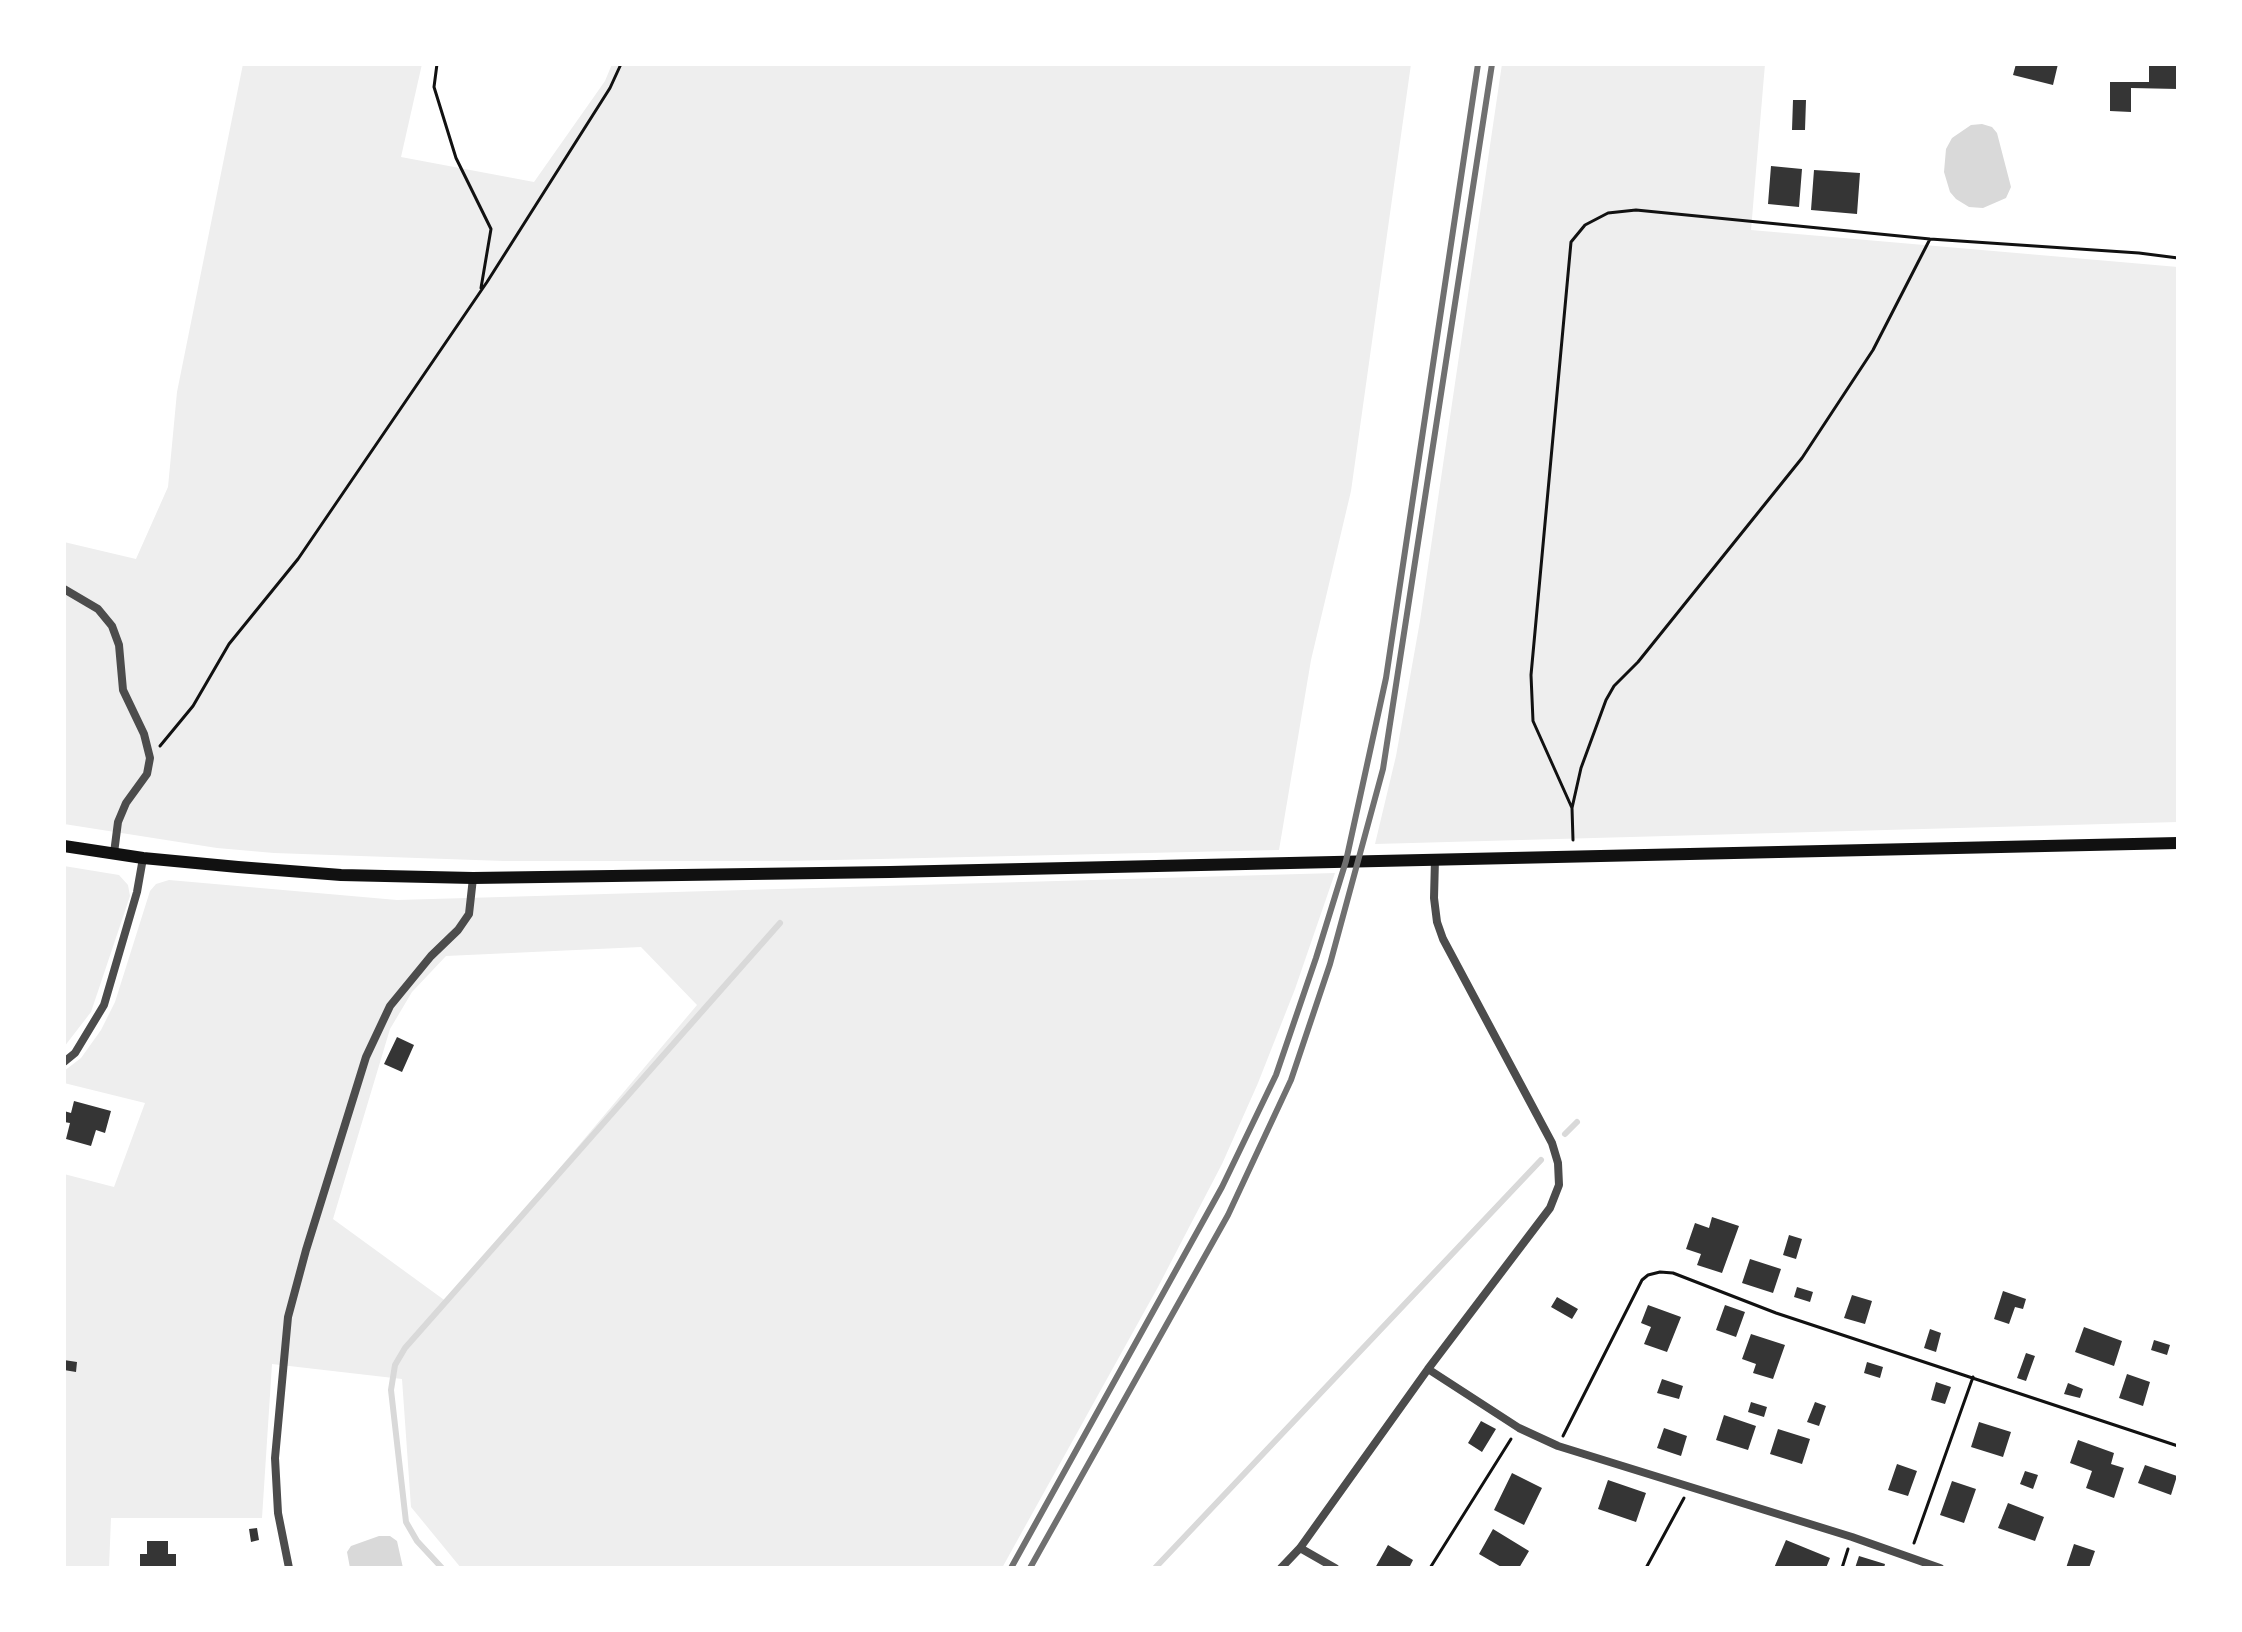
<!DOCTYPE html>
<html>
<head>
<meta charset="utf-8">
<style>
	body { margin:0 }
	#map { position:relative; width:2242px; height:1632px; overflow:hidden; background:#fff; font-family:"Exo 2",sans-serif }
	canvas { display:block }
	.frame { position:absolute; inset:0; border:66px solid #fff; pointer-events:none }
</style>
</head>
<body>
<div id="map">
<canvas width="2242" height="1632"></canvas>
<div class="frame"></div>
</div>
<script>
const c = document.querySelector('canvas').getContext('2d');
c.lineJoin = 'round';
function paint(path, color) { c.fillStyle = color; c.fill(path, 'evenodd'); }
const toPath = rows => new Path2D(rows.map(r => 'M' + r).join(''));
function trace(path, color, width, dash) { c.strokeStyle = color; c.lineWidth = width; c.lineCap = dash ? 'butt' : 'round'; c.setLineDash(dash || []); c.stroke(path); }
paint(toPath([
	[243,64,422,64,401,157,534,182,605,81,612,64,1411,64,1351,491,1311,660,1279,850,790,861,504,861,274,853,217,848,64,824,64,542,136,559,168,487,177,392],
	[1502,64,1765,64,1751,230,2178,267,2178,822,1375,844,1396,756,1420,621],
	[64,866,119,875,128,885,130,896,91,1012,64,1047],
	[1335,873,1295,989,1258,1083,1222,1164,1158,1287,1002,1568,461,1568,411,1507,402,1379,272,1364,262,1518,111,1518,109,1568,64,1568,64,1174,114,1187,145,1103,64,1083,64,1071,81,1058,101,1030,115,1002,150,891,156,884,169,880,397,900],
	[641,947,697,1005,447,1302,333,1219,390,1029,412,992,446,956]
]), '#eee');
paint(toPath([
	[1982,124,1992,127,1997,133,2011,187,2006,198,1983,208,1969,207,1956,199,1950,192,1944,172,1946,149,1952,138,1971,125],
	[379,1536,390,1536,397,1541,403,1568,350,1568,347,1552,351,1546]
]), '#d9d9d9');
trace(toPath([
	[1565,1134,1577,1122],
	[442,1568,417,1541,406,1522,391,1390,395,1365,405,1348,780,923],
	[1155,1568,1541,1160]
]), '#d9d9d9', 6);
paint(toPath([
	[2016,64,2058,64,2053,85,2013,75],
	[2149,64,2178,64,2178,89,2131,88,2131,112,2110,111,2110,82,2149,82],
	[1793,100,1806,100,1805,130,1792,130],
	[1771,166,1802,169,1799,207,1768,204],
	[1814,170,1860,173,1857,214,1811,210],
	[397,1037,414,1045,402,1072,384,1064],
	[74,1101,111,1111,105,1133,96,1130,91,1146,66,1139,70,1123,64,1122,64,1111,71,1113],
	[1712,1217,1739,1226,1722,1273,1697,1265,1701,1254,1686,1249,1695,1223,1709,1228],
	[1789,1235,1802,1239,1796,1259,1783,1255],
	[1750,1259,1781,1269,1773,1293,1742,1283],
	[1797,1287,1813,1292,1810,1302,1794,1297],
	[2003,1291,2026,1299,2023,1309,2015,1307,2009,1324,1994,1319],
	[1852,1295,1872,1301,1865,1324,1844,1318],
	[1557,1297,1578,1309,1572,1319,1551,1307],
	[1648,1305,1681,1317,1667,1352,1644,1344,1651,1327,1641,1323],
	[1725,1305,1745,1312,1736,1337,1716,1330],
	[2084,1327,2122,1341,2114,1366,2075,1352],
	[1930,1329,1941,1333,1936,1352,1924,1348],
	[1751,1334,1785,1345,1773,1379,1753,1373,1756,1364,1742,1359],
	[2154,1340,2170,1345,2167,1355,2151,1350],
	[2026,1353,2035,1356,2026,1381,2017,1378],
	[64,1360,77,1362,76,1372,64,1370],
	[1867,1362,1883,1367,1880,1378,1864,1373],
	[2127,1374,2150,1382,2143,1406,2119,1398],
	[1662,1379,1683,1386,1679,1399,1657,1393],
	[1936,1382,1951,1387,1945,1404,1931,1400],
	[2068,1383,2083,1389,2080,1398,2064,1394],
	[1751,1402,1767,1407,1764,1417,1748,1412],
	[1815,1402,1826,1406,1819,1426,1807,1422],
	[1724,1415,1756,1426,1748,1450,1716,1440],
	[1481,1421,1496,1429,1482,1452,1468,1443],
	[1979,1422,2011,1432,2003,1457,1971,1447],
	[1664,1428,1687,1436,1681,1456,1657,1448],
	[1778,1429,1810,1439,1802,1464,1770,1454],
	[2078,1440,2114,1453,2111,1464,2124,1468,2114,1498,2086,1488,2092,1471,2070,1463],
	[1897,1464,1917,1471,1908,1496,1888,1490],
	[2145,1465,2177,1476,2171,1495,2138,1483],
	[2025,1471,2038,1475,2033,1489,2020,1484],
	[1512,1473,1542,1488,1524,1525,1494,1510],
	[1608,1480,1646,1493,1636,1522,1598,1509],
	[1952,1481,1976,1489,1964,1523,1940,1515],
	[2008,1503,2044,1517,2035,1541,1998,1528],
	[257,1528,259,1540,251,1542,249,1529],
	[1493,1529,1529,1551,1519,1568,1503,1568,1479,1554],
	[1786,1540,1830,1558,1826,1568,1774,1568],
	[147,1541,168,1541,168,1554,176,1554,176,1568,140,1568,140,1554,147,1554],
	[2074,1544,2095,1551,2089,1568,2066,1568],
	[1388,1545,1413,1560,1409,1568,1375,1568],
	[1859,1556,1885,1564,1884,1568,1855,1568]
]), '#353535');
trace(toPath([
	[437,64,434,87,456,158,491,229,481,288],
	[160,746,193,706,229,644,298,559,487,282,610,88,621,64],
	[1572,808,1581,768,1606,700,1614,686,1638,662,1802,458,1873,350,1930,239],
	[1573,840,1572,808,1533,721,1531,675,1571,242,1585,225,1608,213,1636,210,1930,239,2139,253,2178,258],
	[1563,1436,1642,1280,1648,1275,1660,1272,1673,1273,1776,1313,2178,1446],
	[1914,1543,1973,1377],
	[1430,1568,1511,1439],
	[1646,1568,1684,1498],
	[1842,1568,1848,1549]
]), '#111', 3);
trace(toPath([
	[64,589,98,609,112,626,119,645,123,690,144,734,150,758,147,774,126,803,118,822,114,853],
	[64,1062,75,1053,104,1005,137,892,143,858],
	[1428,1369,1519,1428,1558,1446,1852,1537,1940,1568],
	[1300,1548,1335,1568],
	[289,1568,278,1513,275,1458,288,1317,306,1250,366,1057,390,1006,431,956,458,930,469,914,473,878],
	[1281,1568,1300,1548,1428,1369,1550,1208,1559,1185,1558,1163,1552,1143,1443,939,1437,922,1434,898,1435,859]
]), '#4c4c4c', 8);
trace(toPath([
	[64,846,143,858,238,867,341,875,473,878,890,872,2178,843]
]), '#111', 12);
trace(toPath([
	[1011,1568,1222,1187,1276,1075,1316,958,1346,861,1386,678,1478,64],
	[1030,1568,1228,1215,1291,1080,1330,964,1383,769,1492,64]
]), '#707070', 6);
</script>
</body>
</html>
